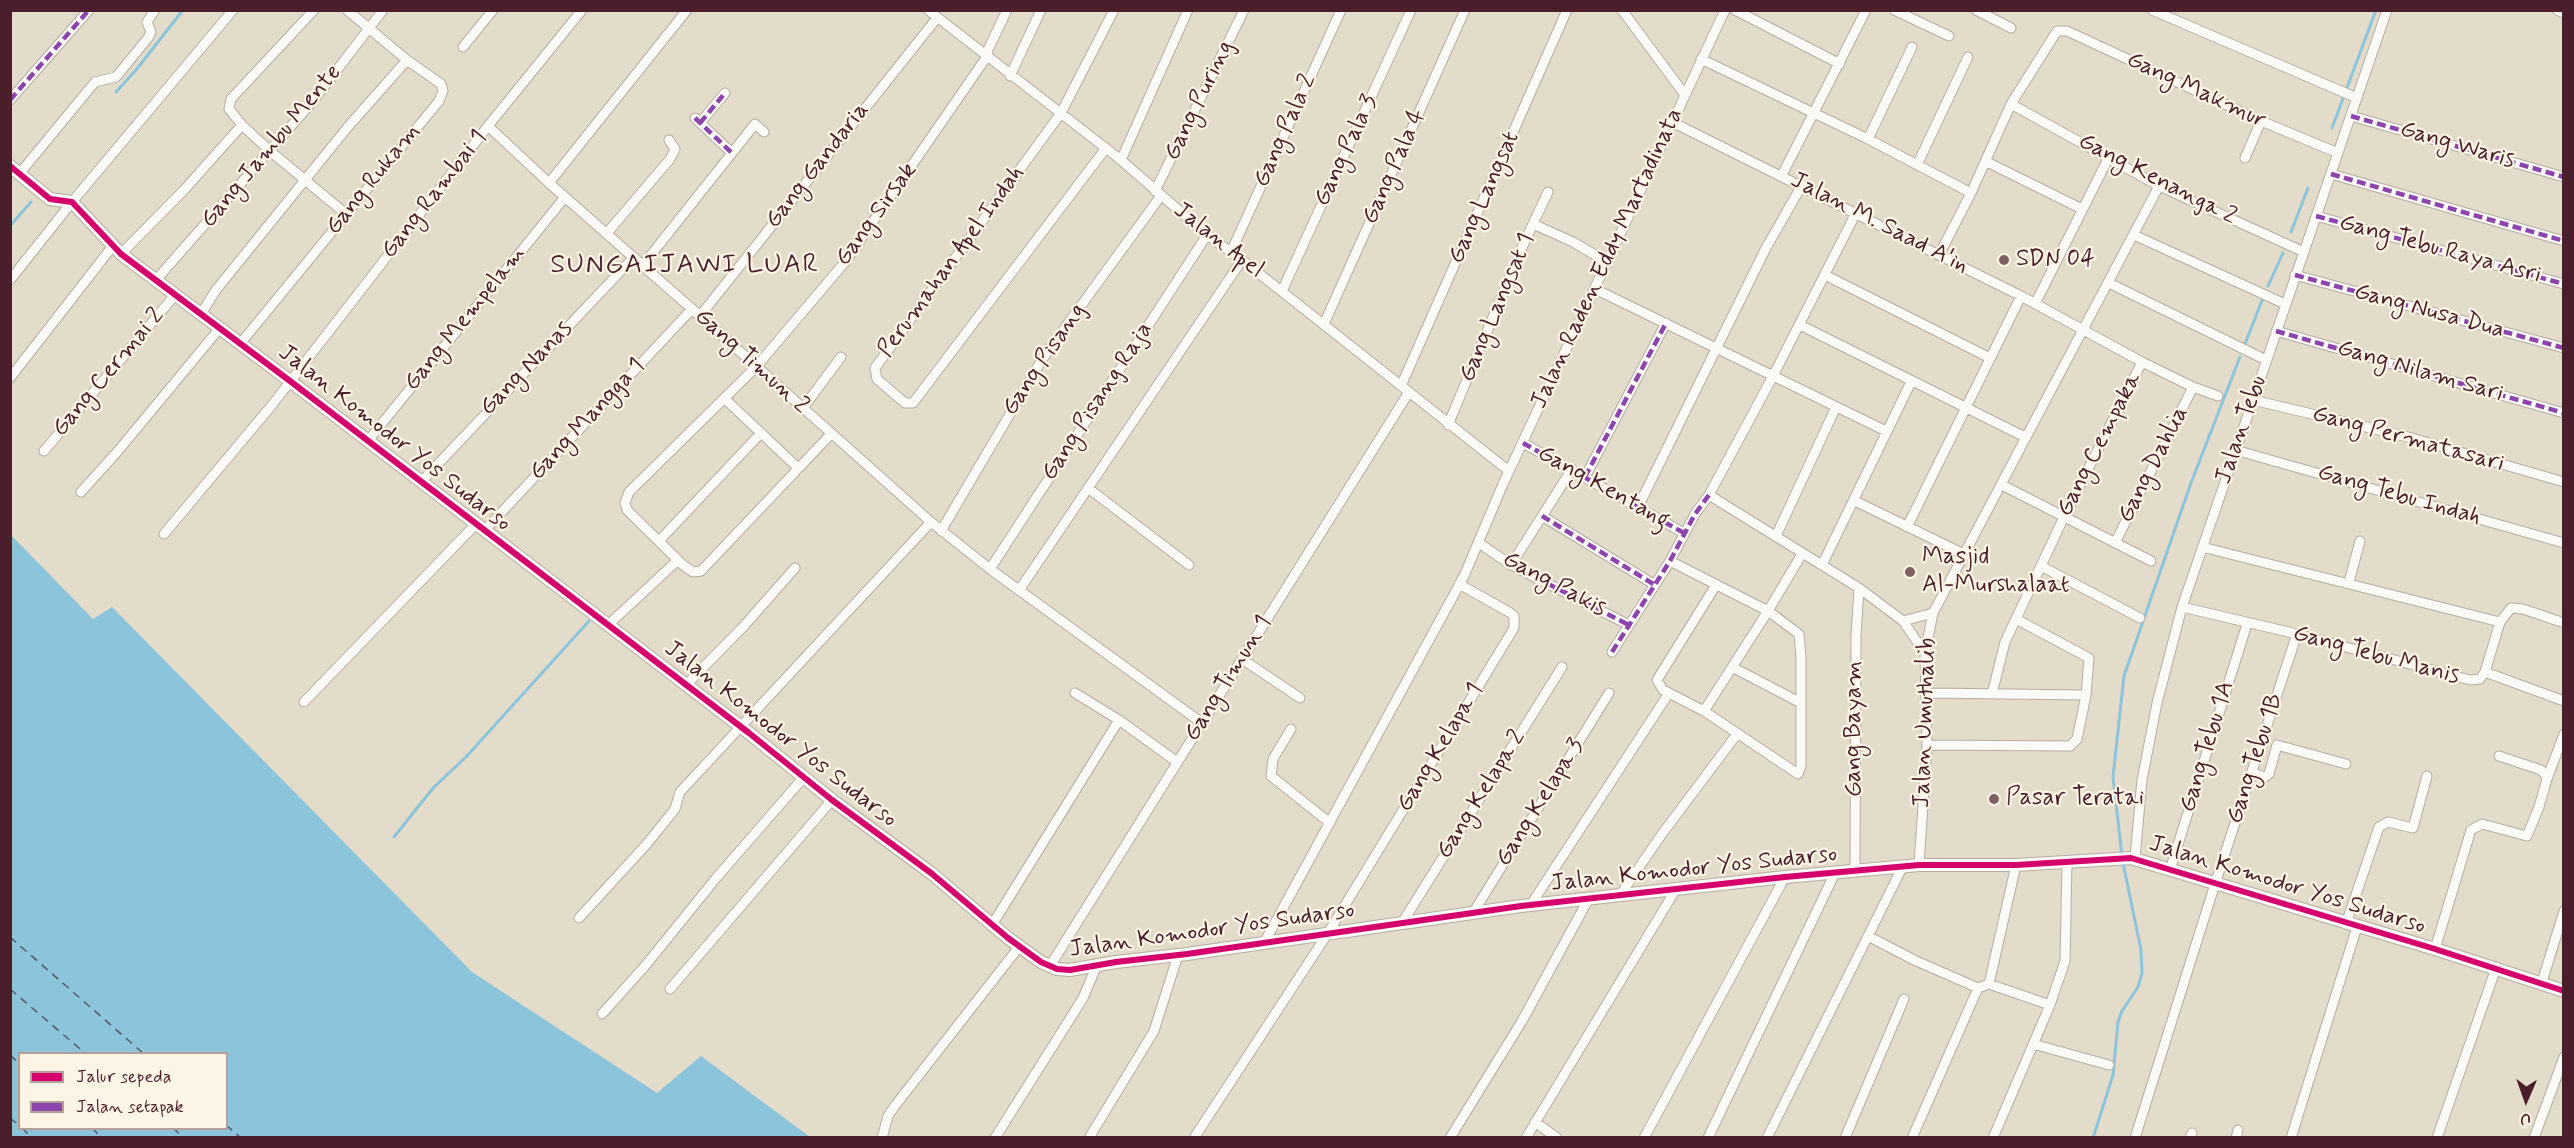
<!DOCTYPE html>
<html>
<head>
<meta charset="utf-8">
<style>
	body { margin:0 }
	#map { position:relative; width:2574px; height:1148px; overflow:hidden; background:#e4dcca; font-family:Mynerve,sans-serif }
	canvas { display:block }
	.frame { position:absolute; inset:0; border:12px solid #4a1f2b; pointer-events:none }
	.legend { position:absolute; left:18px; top:1052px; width:210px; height:78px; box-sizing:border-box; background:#fcf5e5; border:2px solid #b59f9b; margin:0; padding:8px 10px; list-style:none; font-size:18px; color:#4a1f2b }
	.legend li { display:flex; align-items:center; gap:12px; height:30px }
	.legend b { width:30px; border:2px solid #b59f9b }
	.north { position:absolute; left:2496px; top:1070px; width:60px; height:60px; -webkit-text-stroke:4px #fcf5e5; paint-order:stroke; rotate:182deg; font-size:16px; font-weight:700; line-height:24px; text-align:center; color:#4a1f2b }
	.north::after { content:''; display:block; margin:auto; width:21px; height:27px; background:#4a1f2b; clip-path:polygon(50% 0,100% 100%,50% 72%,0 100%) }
</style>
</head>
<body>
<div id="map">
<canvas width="2574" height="1148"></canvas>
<div class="frame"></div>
<ul class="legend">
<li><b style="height:8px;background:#d6006c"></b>Jalur sepeda</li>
<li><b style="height:8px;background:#8e44ad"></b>Jalan setapak</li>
</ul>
<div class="north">U</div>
</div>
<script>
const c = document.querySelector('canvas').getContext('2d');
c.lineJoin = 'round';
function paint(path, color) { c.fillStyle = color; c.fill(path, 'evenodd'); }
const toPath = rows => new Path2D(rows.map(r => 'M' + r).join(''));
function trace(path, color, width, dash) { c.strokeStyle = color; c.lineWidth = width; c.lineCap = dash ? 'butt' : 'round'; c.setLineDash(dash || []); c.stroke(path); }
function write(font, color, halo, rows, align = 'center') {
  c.font = font + ' Mynerve,sans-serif'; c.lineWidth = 4.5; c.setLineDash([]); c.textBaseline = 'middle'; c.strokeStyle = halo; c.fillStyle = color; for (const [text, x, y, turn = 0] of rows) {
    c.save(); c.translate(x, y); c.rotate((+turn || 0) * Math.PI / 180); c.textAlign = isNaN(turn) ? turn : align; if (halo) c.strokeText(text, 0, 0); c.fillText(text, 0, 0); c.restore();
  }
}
paint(toPath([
	[11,535,93,619,112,607,472,972,657,1093,701,1056,810,1137,11,1137],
	[20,1054,226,1054,226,1128,20,1128]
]), '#8cc5db');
trace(toPath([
	[116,92,136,70,183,10],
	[2332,128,2376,10],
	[10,226,31,202],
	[2291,232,2308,188],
	[2268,286,2283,253],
	[2245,344,2263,298],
	[394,837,434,787,466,757,589,621],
	[2122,856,2113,777,2124,676,2191,483,2240,357],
	[2093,1138,2113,1075,2118,1022,2122,1011,2138,987,2142,973,2141,950,2123,863]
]), '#8cc5db', 3);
trace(toPath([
	[10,937,144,1054],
	[10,989,86,1054],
	[10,1055,20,1064],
	[10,1118,20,1126],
	[226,1125,241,1138],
	[22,1128,32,1138],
	[92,1128,102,1138],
	[173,1128,184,1138]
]), '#54566b', 1.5, [8, 6]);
const minor = toPath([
	[928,10,1121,160,1207,235,1242,260,1509,471],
	[1622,10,1685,95],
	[1735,10,1840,64],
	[1894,10,1949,36],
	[1976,10,2011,28],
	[2152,10,2357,98],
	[2557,10,2564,13],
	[463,47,493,10],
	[986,54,1007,10],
	[1701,59,1868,139,1971,193],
	[1010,76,1041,10],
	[10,100,89,10],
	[2011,104,2159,186,2304,252],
	[2351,116,2564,177],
	[695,118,732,153],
	[1672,122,2021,296,2142,362,2193,387,2218,396],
	[700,123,725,93],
	[242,125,229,109,231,99,314,10],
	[488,126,549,183,700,316,931,522,990,569,1202,723],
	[1868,139,1912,47],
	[1106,148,913,403,905,403,877,379,875,368,1061,113,1114,10],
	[2245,158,2261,121],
	[1121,160,1188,10],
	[1985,161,2082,209],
	[1917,165,1968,57],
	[20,173,95,82,116,77,148,38,151,32,147,22,155,10],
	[2331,174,2564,241],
	[1782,175,1866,10],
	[549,183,687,10],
	[1155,191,1244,10],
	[2316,216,2564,284],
	[1533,224,1573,242,1607,262],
	[607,233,670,159,675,149,669,140],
	[2134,235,2285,304],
	[1231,252,1341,10],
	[121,254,185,189,242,125,270,151,346,214],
	[1939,255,1971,193,2011,104,2057,31,2067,31,2261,121,2338,153],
	[643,265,755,124,764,132],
	[1825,275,1990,358],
	[2295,275,2564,348],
	[10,280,72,202,233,10],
	[156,280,313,101,383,10],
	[2109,283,2266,360],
	[1595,289,1886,431],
	[1282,291,1411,10],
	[2035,304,2109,157],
	[201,314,216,290,347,128,407,60],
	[700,316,937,18],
	[1324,324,1465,10],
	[1800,325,2025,437],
	[2276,331,2564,413],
	[240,344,439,101,443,91,441,84,407,60,347,10],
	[10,378,112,247],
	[1401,386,1567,10],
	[724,398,798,468],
	[2253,400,2408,437,2564,482],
	[803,408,841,357],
	[1448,425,1524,243,1548,192],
	[831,434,701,571,693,572,683,565,627,510,625,503,629,492,756,367,845,262,988,55],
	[367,442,565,197],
	[1523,443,1684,533],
	[2235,450,2564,543],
	[44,451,175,295],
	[1585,477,1666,323],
	[421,482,634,257],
	[2002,485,2151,561],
	[1088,488,1189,565],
	[81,492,118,451,219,329],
	[1709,495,1859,588,1903,621,1925,653],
	[1855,501,1966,555],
	[1638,507,1766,248,1802,185],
	[1542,516,1655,585],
	[1907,527,2021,296],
	[484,531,692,309],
	[941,531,1043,358,1160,197],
	[164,534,272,405,488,126,582,10],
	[1776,536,1836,407],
	[659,541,761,433],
	[1479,543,1511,565,1629,625],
	[2115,543,2193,387],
	[2202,547,2500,622],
	[1670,561,1768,611,1799,634,1801,657,1801,766,1798,774,1704,711,1768,611,1802,554],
	[1511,565,1572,469],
	[1822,565,1911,382],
	[2041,566,2140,618],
	[990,569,1207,235],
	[2349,582,2360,541],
	[1020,589,1242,260],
	[2182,607,2297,634,2470,680,2480,679,2485,672,2564,701],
	[1903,621,1933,613],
	[607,626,678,560],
	[1612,652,1670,561,1695,514,1709,495,1773,376,1856,213],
	[1242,659,1300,698],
	[1732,667,1801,703],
	[2485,672,2500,622,2511,608,2523,609,2564,623],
	[686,685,743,627,795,568],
	[1075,693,1119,720,1177,762],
	[1928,693,2086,695],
	[1992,694,2005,642,2064,517,2142,362],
	[304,702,476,524],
	[1704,711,1663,690,1657,680,1716,585],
	[1291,729,1273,759,1271,776,1330,823],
	[1927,745,2070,746,2077,739,2086,695,2089,658,2016,619],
	[2253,773,2265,777,2269,774,2277,745,2346,764],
	[2547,779,2564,734],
	[2135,858,2142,780,2157,703,2182,607,2387,10],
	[1919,865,1927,745,1925,653,1933,613,2159,186],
	[1855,870,1856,636,1859,588],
	[2170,870,2247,624],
	[1620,895,1662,834,1737,734],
	[1530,906,1669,693],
	[1473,913,1609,693],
	[579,918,646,845,675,809,680,792,931,522],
	[1402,923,1562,667],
	[2346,924,2379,827,2388,822,2413,828,2427,776],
	[992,925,1119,720],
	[1868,936,1914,960,1978,988],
	[1264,943,1464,576,1503,484,1725,10],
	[2435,949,2471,830,2482,824,2527,836,2539,807,2547,779,2545,774,2541,770,2499,756],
	[1050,966,1409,392],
	[2542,982,2564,911],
	[1989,984,2050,1005],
	[670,989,832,800],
	[602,1014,645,966,717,877,804,777],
	[2033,1044,2109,1065],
	[1535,1122,1557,1138],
	[882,1138,888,1116,894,1107,1019,947],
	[995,1138,1083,998,1097,965],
	[1089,1138,1154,1031,1178,955],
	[1194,1138,1328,933,1514,628,1514,616,1509,612,1459,584],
	[1450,1138,1522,1021,1588,900],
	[1526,1138,1676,889],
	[1644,1138,1785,877],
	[1708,1138,1835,873],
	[1767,1138,1903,866],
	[1845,1138,1904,999],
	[1912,1138,1978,988,1989,984,2016,865],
	[1993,1138,2050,1005,2065,961,2067,862],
	[2135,1138,2215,884,2297,634],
	[2190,1138,2192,1133],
	[2236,1138,2238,1130],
	[2291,1138,2357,927],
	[2437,1138,2496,968],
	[2534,1138,2564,1057]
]);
const tertiary = toPath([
	[10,166,50,199,72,202,121,254,290,381,749,733,832,800,931,873,1008,938,1041,962,1057,969,1070,970,1116,962,1187,954,1521,906,1785,877,1919,865,2016,865,2131,858,2435,949,2564,991]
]);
trace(minor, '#b5ada2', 11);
trace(tertiary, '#b5ada2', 14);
trace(minor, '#fbfaf7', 9);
trace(tertiary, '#fbfaf7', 12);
trace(toPath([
	[10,100,89,10],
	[2351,116,2564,177],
	[695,118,732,153],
	[700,123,725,93],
	[2331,174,2564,241],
	[2316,216,2564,284],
	[2295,275,2564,348],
	[2276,331,2564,413],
	[1523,443,1684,533],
	[1585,477,1666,323],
	[1542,516,1655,585],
	[1511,565,1629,625],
	[1612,652,1670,561,1695,514,1709,495]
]), '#8e44ad', 4.5, [9, 4.5]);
trace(toPath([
	[10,166,50,199,72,202,121,254,290,381,749,733,832,800,931,873,1008,938,1041,962,1057,969,1070,970,1116,962,1187,954,1521,906,1785,877,1919,865,2016,865,2131,858,2435,949,2564,991]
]), '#d6006c', 6);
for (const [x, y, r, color] of [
	[2004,260,6,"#806163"],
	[1910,572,6,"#806163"],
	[1994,799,6,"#806163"]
]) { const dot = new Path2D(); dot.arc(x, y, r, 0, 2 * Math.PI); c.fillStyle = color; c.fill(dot); trace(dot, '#fcf5e5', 2); }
write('24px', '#4a1f2b', '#fcf5e5', [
	["Gang Makmur",2196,91,25],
	["Gang Puring",1200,101,-64],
	["Gang Pala 2",1286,131,-66],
	["Gang Waris",2457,146,16],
	["Gang Jambu Mente",272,147,-50],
	["Gang Pala 3",1347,151,-65],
	["Gang Gandaria",818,166,-52],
	["Gang Pala 4",1395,167,-66],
	["Gang Rukam",374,180,-51],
	["Gang Kenanga 2",2157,180,27],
	["Gang Rambai 1",435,195,-52],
	["Gang Langsat",1485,198,-66],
	["Gang Sirsak",877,215,-54],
	["Jalan M. Saad A'in",1879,224,27],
	["Jalan Apel",1218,241,38],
	["Gang Tebu Raya Asri",2440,250,15],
	["Jalan Raden Eddy Martadinata",1608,259,-65],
	["Perumahan Apel Indah",952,262,-54],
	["Gang Langsat 1",1498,308,-67],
	["Gang Nusa Dua",2429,312,15],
	["Gang Mempelam",466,319,-51],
	["Gang Pisang",1045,360,-56],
	["Gang Timun 2",751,362,42],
	["Gang Nanas",527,369,-46],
	["Gang Nilam Sari",2420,372,16],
	["Gang Cermai 2",109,373,-50],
	["Gang Pisang Raja",1098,402,-57],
	["Gang Mangga 1",588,420,-47],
	["Jalan Tebu",2242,430,-71],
	["Jalan Komodor Yos Sudarso",394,439,38],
	["Gang Permatasari",2408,440,15],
	["Gang Cempaka",2100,445,-63],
	["Gang Dahlia",2154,465,-63],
	["Gang Kentang",1603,488,29],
	["Gang Tebu Indah",2399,496,16],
	["Gang Pakis",1554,585,28],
	["Gang Tebu Manis",2376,656,15],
	["Gang Timun 1",1229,679,-58],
	["Jalan Umuthalib",1926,723,-88],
	["Gang Bayam",1855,729,-90],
	["Jalan Komodor Yos Sudarso",780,735,38],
	["Gang Tebu 1A",2208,747,-73],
	["Gang Kelapa 1",1441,748,-59],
	["Gang Tebu 1B",2256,759,-72],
	["Gang Kelapa 2",1482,795,-58],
	["Gang Kelapa 3",1541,803,-58],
	["Jalan Komodor Yos Sudarso",1694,870,-6],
	["Jalan Komodor Yos Sudarso",2287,886,17],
	["Jalan Komodor Yos Sudarso",1212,931,-8]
]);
write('24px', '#4a1f2b', '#fcf5e5', [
	["SDN 04",2016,260],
	["Masjid",1922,558],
	["Al-Murshalaat",1922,586],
	["Pasar Teratai",2006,799]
], 'left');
c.letterSpacing = '1.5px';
write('27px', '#4a1f2b', '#fcf5e5', [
	["SUNGAIJAWI LUAR",685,266]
]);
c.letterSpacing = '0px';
</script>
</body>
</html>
